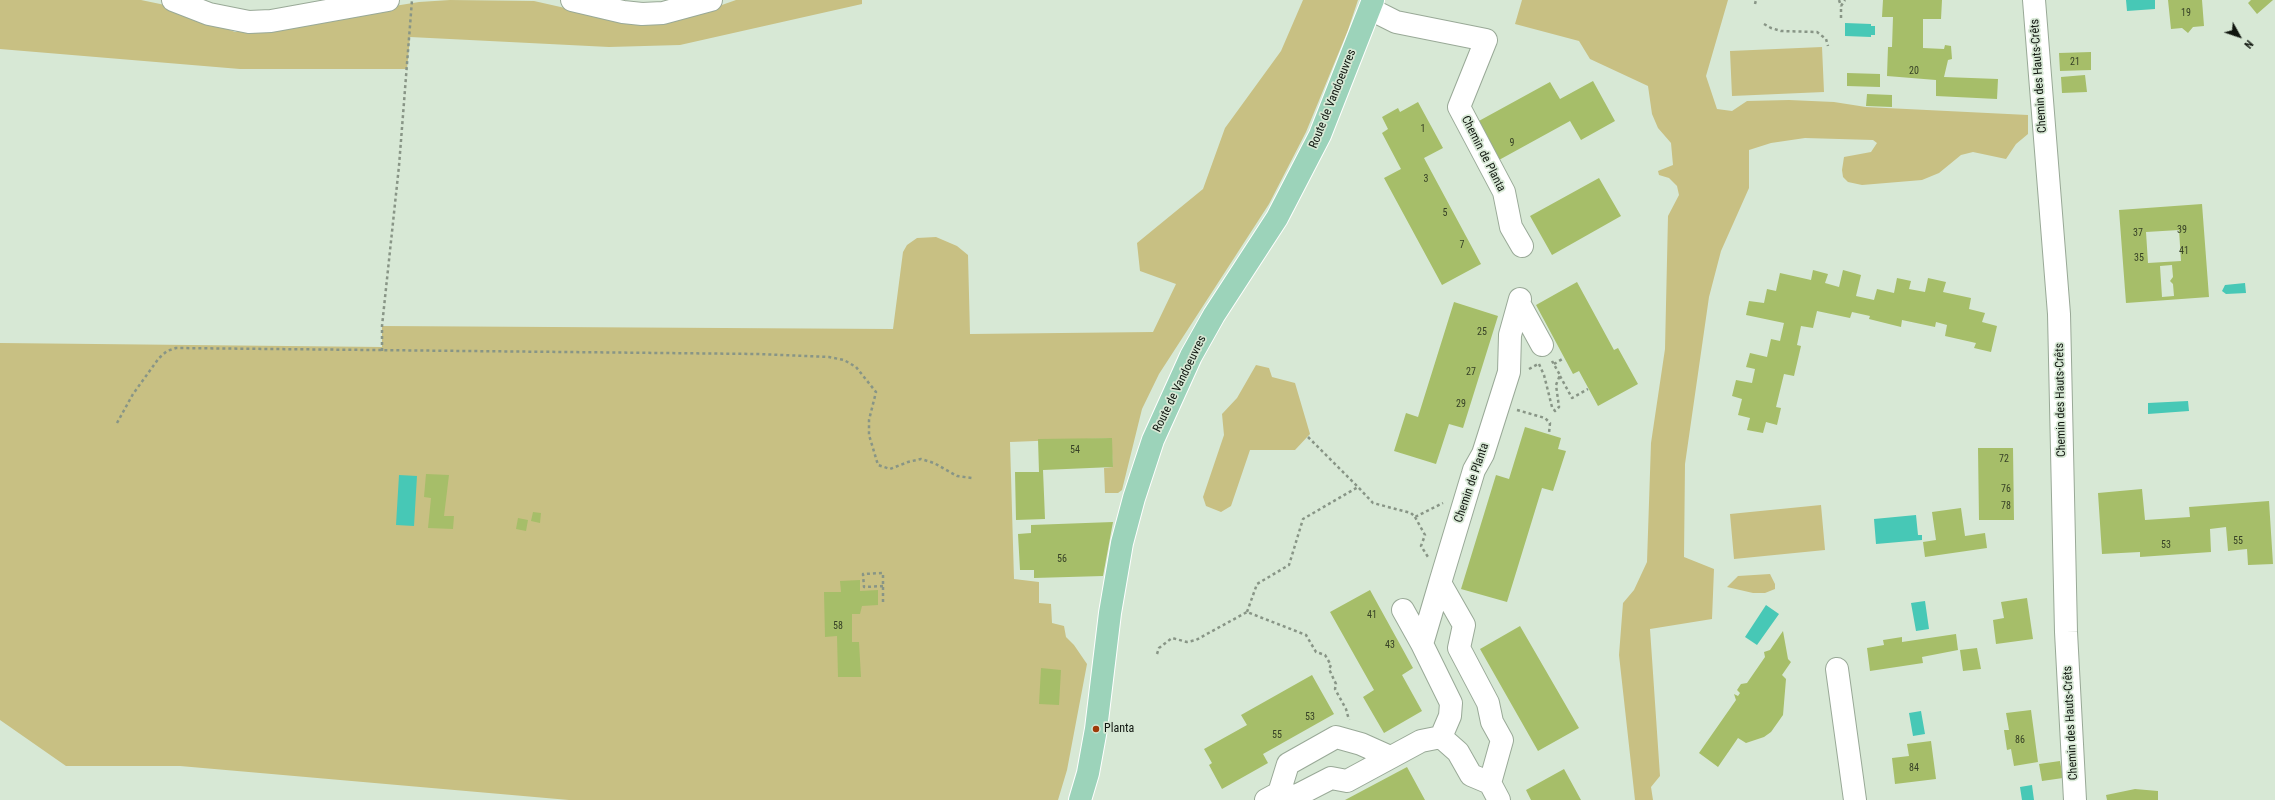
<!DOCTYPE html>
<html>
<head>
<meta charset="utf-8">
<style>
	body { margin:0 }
	#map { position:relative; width:2275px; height:800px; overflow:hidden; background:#d7e8d5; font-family:"Roboto Condensed",sans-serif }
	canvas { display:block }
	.north { position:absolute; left:2219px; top:16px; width:40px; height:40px; -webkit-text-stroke:3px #d7e8d5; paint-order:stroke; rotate:130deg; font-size:11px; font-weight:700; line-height:16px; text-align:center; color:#10160f }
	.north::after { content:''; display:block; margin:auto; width:14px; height:18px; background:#10160f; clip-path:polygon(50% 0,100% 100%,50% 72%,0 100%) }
</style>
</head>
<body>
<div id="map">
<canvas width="2275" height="800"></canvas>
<div class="north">N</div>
</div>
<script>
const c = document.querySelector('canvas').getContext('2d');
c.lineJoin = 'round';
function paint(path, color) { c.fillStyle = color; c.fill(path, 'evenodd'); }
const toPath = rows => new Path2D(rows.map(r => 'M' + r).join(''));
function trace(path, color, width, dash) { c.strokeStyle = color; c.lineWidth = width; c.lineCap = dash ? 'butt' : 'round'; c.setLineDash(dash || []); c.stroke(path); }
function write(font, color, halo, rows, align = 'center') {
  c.font = font + ' "Roboto Condensed",sans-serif'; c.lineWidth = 3.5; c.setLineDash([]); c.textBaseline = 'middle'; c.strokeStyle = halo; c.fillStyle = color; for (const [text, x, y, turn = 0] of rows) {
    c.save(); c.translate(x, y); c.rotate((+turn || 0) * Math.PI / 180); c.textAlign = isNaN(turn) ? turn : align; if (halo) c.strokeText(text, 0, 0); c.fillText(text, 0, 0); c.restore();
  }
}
paint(toPath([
	[0,0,141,0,165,5,235,32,419,2,450,0,534,1,605,17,719,6,736,0,862,0,862,4,680,45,609,47,410,37,407,69,240,69,0,49],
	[1303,0,1358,0,1348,30,1306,132,1269,204,1159,374,1142,409,1122,490,1118,493,1105,493,1104,468,1113,467,1111,438,1010,442,1014,579,1039,582,1039,603,1051,604,1052,623,1064,626,1066,637,1074,645,1087,664,1067,770,1058,800,569,800,180,766,66,766,0,720,0,343,382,347,382,326,893,329,903,252,907,245,917,238,936,237,957,246,968,255,970,334,1153,332,1176,284,1140,271,1137,243,1203,189,1225,128,1281,51],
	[1522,0,1728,0,1706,76,1717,109,1732,111,1747,101,1789,100,1834,102,1866,107,2028,115,2028,134,2016,144,2006,159,1973,152,1961,155,1939,173,1922,180,1862,185,1848,182,1843,177,1842,170,1844,157,1871,152,1877,143,1873,140,1805,138,1771,143,1749,150,1749,188,1721,251,1709,297,1685,464,1684,557,1714,569,1712,619,1650,629,1660,776,1651,787,1653,800,1635,800,1619,655,1623,603,1634,590,1647,562,1651,443,1665,349,1668,216,1679,195,1677,186,1669,178,1659,175,1658,171,1673,165,1671,143,1658,128,1652,114,1648,86,1590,59,1579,41,1515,24],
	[1822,47,1824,92,1732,96,1730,51],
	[1256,365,1269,368,1272,377,1295,383,1310,434,1295,450,1250,450,1231,506,1221,512,1206,506,1203,497,1224,435,1222,414,1237,398],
	[1821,505,1825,550,1734,559,1730,514],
	[1770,574,1775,584,1775,589,1765,593,1753,593,1727,587,1738,576]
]), '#c8c083');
paint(toPath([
	[2126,0,2155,0,2155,9,2127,11],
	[1845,23,1871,24,1871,26,1875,26,1875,35,1871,35,1871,37,1845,36],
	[2245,283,2246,293,2226,294,2222,291,2225,285],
	[2188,401,2189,411,2148,414,2148,403],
	[399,475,417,476,414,526,396,525],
	[1916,515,1918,535,1922,535,1922,540,1876,544,1874,519],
	[1925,601,1929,629,1916,631,1911,603],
	[1766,605,1779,614,1757,645,1745,637],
	[1921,711,1925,734,1913,736,1909,713],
	[2032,785,2034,800,2022,800,2020,787]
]), '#47c8b6');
paint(toPath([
	[1883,0,1942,0,1941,19,1923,19,1923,48,1944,49,1945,45,1951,46,1952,59,1948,60,1944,77,1998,79,1997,99,1936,96,1936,80,1887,76,1888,47,1892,47,1893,17,1882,17],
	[2168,0,2202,0,2204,26,2193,27,2188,33,2182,28,2171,29],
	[2251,0,2273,0,2257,14,2248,3],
	[2091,52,2091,70,2060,71,2059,53],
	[1847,73,1880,74,1880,87,1847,86],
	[2085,75,2087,92,2062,93,2061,77],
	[1593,81,1615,121,1581,140,1570,121,1499,160,1477,122,1550,82,1560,99],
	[1867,94,1892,95,1892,107,1866,106],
	[1418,102,1443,148,1424,158,1481,264,1442,285,1384,178,1401,169,1382,133,1388,129,1382,117,1398,108,1400,112],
	[1599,178,1621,216,1552,255,1530,216],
	[2202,204,2209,297,2126,303,2119,210],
	[2179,230,2181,261,2148,263,2146,232],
	[2172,265,2173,277,2170,281,2173,284,2174,296,2162,297,2160,266],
	[1813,270,1828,274,1825,283,1839,287,1843,270,1861,275,1856,296,1874,300,1877,289,1894,293,1897,278,1911,281,1909,289,1925,292,1928,278,1946,282,1943,292,1971,298,1969,309,1985,313,1982,322,1997,326,1991,352,1974,348,1976,343,1945,336,1947,325,1936,322,1935,327,1902,320,1901,327,1869,319,1870,316,1852,312,1850,318,1817,311,1813,328,1801,326,1797,345,1801,346,1794,376,1784,374,1776,407,1781,408,1777,425,1766,422,1763,433,1747,430,1750,418,1738,415,1742,399,1732,396,1736,380,1752,383,1755,369,1746,367,1750,353,1767,357,1771,339,1780,341,1784,323,1746,315,1749,301,1764,303,1767,289,1776,291,1780,273,1811,280],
	[1577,282,1614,350,1618,348,1638,384,1598,406,1579,371,1573,374,1536,305],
	[1454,302,1498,316,1463,428,1449,424,1436,464,1394,451,1406,413,1418,417],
	[1525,427,1561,438,1558,449,1566,451,1553,491,1542,488,1507,602,1461,589,1496,475,1509,479],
	[1112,438,1113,467,1043,470,1045,519,1016,520,1015,472,1039,472,1038,439],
	[1978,448,2013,448,2014,520,1979,520],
	[426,474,449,475,444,516,454,516,453,529,428,528,431,498,424,497],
	[2142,489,2145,520,2190,517,2189,507,2269,501,2273,564,2248,565,2247,549,2228,551,2226,527,2210,529,2211,552,2140,557,2140,552,2102,554,2098,493],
	[1961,508,1965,536,1985,533,1987,548,1925,557,1923,542,1936,540,1932,512],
	[533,512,541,513,540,523,531,521],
	[518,518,528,520,526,531,516,529],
	[1113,522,1103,576,1034,578,1034,570,1020,570,1018,534,1031,533,1031,525],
	[860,580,860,591,878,590,878,605,862,606,860,614,852,614,852,642,859,642,861,677,838,677,837,636,825,637,824,592,841,592,840,581],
	[1370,590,1413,668,1402,675,1422,711,1384,733,1363,697,1374,690,1330,612],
	[2027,598,2033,639,1996,644,1993,620,2004,618,2001,602],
	[1520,626,1579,728,1538,751,1480,649],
	[1783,631,1788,659,1791,662,1782,675,1786,679,1783,715,1771,732,1764,737,1746,743,1738,738,1718,767,1699,753,1736,700,1734,694,1738,696,1740,693,1737,690,1741,684,1747,683,1765,657,1764,652,1770,650],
	[1956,634,1958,650,1922,657,1923,663,1870,671,1867,648,1884,645,1883,640,1902,637,1902,642],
	[1977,648,1981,669,1963,671,1960,650],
	[1041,668,1061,670,1059,705,1039,704],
	[1312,675,1334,714,1263,754,1268,763,1222,789,1209,765,1212,763,1204,749,1247,725,1241,715],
	[2031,710,2038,762,2014,766,2011,749,2007,750,2004,730,2009,730,2006,713],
	[1931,741,1936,779,1895,784,1892,758,1909,756,1907,744],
	[2060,761,2063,778,2042,781,2039,764],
	[1407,767,1425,800,1345,800],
	[1564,769,1581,800,1531,800,1526,790],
	[2135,789,2158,791,2158,800,2107,800,2106,795]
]), '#a6be69');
const minor = toPath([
	[173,0,209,14,249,22,271,21,388,0],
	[572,0,623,12,642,14,663,13,711,0],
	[2034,0,2059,314,2066,632,2075,800],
	[1370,9,1396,22,1486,40,1459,107,1504,192,1511,227,1522,246],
	[1520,305,1542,345],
	[1440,583,1422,644,1451,703,1450,716,1441,737,1458,752,1471,775,1490,783],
	[1403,610,1422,644],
	[1837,669,1855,800],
	[1279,793,1288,764,1336,737,1361,744,1390,757],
	[1266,800,1279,793,1296,796,1331,778,1347,781,1421,741,1441,737],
	[1499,800,1490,783,1502,740,1492,722,1488,703,1459,648,1464,625,1440,583,1474,470,1483,454,1509,372,1510,335,1520,299]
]);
const major = toPath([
	[1080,800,1088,773,1096,729,1110,613,1122,543,1134,498,1153,440,1191,356,1214,315,1277,218,1320,135,1373,0]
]);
trace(minor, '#99a997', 24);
trace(major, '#fff', 24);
trace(toPath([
	[1839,0,1841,6],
	[1755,4,1756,0],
	[1841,18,1841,6,1845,0],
	[1764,24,1771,28,1781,31,1817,32,1826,39,1828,46],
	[382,351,382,326,399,166,412,0],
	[1539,364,1544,375,1552,407,1555,411,1559,407,1556,385,1560,375,1552,361],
	[1554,364,1564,358],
	[1529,369,1538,364],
	[1560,376,1572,398,1588,389],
	[1517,410,1545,418,1550,423,1549,433],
	[117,423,133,394,159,358,167,351,176,348,759,354,829,357,844,360,856,367,876,392,869,420,869,435,878,465,890,469,908,462,921,459,934,463,957,476,972,478],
	[1308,437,1358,487],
	[1415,517,1425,535,1421,546,1428,557],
	[883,586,864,587,863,574,883,573,883,605],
	[1247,612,1257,584,1289,565,1303,519,1358,487,1373,503,1411,513,1415,517,1443,503],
	[1157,654,1159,648,1172,638,1187,642,1196,640,1247,612,1306,635,1316,652,1325,655,1331,665,1329,669,1336,684,1335,689,1346,709,1349,720]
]), '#889586', 2.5, [3, 3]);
trace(minor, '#fff', 22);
trace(major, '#9cd3ba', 22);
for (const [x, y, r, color] of [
	[1096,729,4,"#9e3a07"]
]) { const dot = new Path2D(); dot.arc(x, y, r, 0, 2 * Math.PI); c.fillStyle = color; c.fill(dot); trace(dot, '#d7e8d5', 1.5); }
write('10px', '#364026', null, [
	["19",2186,13],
	["21",2075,62],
	["20",1914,71],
	["1",1423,129],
	["9",1512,143],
	["3",1426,179],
	["5",1445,213],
	["39",2182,230],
	["37",2138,233],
	["7",1462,245],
	["41",2184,251],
	["35",2139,258],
	["25",1482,332],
	["27",1471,372],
	["29",1461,404],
	["54",1075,450],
	["72",2004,459],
	["76",2006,489],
	["78",2006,506],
	["55",2238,541],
	["53",2166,545],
	["56",1062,559],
	["41",1372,615],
	["58",838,626],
	["43",1390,645],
	["53",1310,717],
	["55",1277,735],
	["86",2020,740],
	["84",1914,768]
]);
write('12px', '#10160f', '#d7e8d5', [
	["Chemin des Hauts-Crêts",2039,76,-94],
	["Route de Vandoeuvres",1333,99,-68],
	["Chemin de Planta",1483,154,63],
	["Route de Vandoeuvres",1180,384,-64],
	["Chemin des Hauts-Crêts",2061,400,-91],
	["Chemin de Planta",1472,483,-71],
	["Chemin des Hauts-Crêts",2071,723,-93]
]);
write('12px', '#10160f', '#d7e8d5', [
	["Planta",1104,729]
], 'left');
</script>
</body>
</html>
